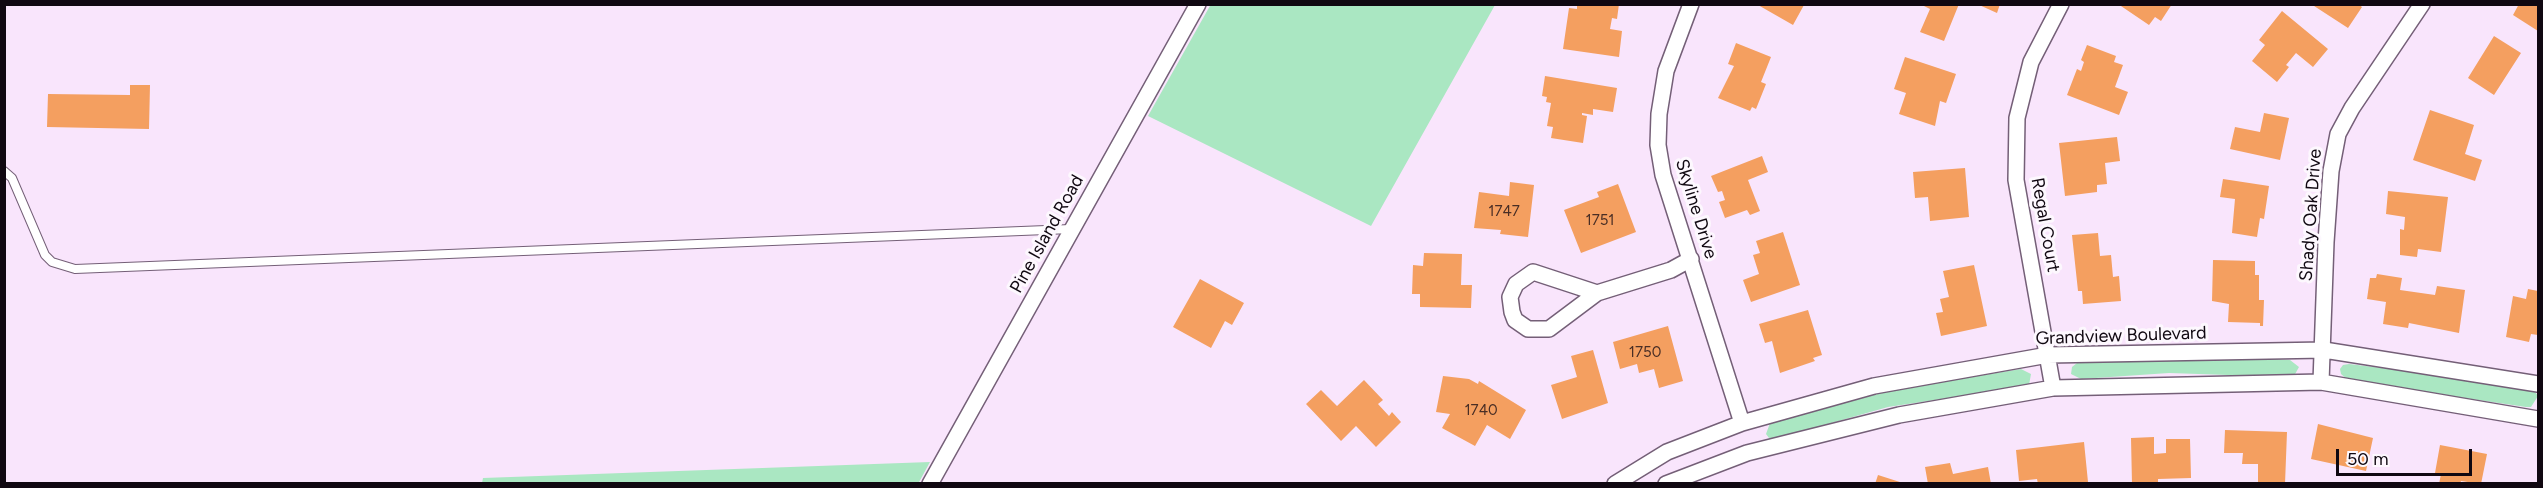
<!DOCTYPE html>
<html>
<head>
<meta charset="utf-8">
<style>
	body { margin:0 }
	#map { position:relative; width:2543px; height:488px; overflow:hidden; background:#f9e5fc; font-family:Figtree,sans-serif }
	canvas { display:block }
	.frame { position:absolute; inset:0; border:6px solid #100811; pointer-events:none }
	.scale { position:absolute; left:2336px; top:449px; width:136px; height:27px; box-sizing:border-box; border:3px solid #100811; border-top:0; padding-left:8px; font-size:18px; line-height:21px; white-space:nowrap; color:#100811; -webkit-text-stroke:4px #fdf8fe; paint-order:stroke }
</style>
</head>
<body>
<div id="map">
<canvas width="2543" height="488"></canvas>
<div class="frame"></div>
<div class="scale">50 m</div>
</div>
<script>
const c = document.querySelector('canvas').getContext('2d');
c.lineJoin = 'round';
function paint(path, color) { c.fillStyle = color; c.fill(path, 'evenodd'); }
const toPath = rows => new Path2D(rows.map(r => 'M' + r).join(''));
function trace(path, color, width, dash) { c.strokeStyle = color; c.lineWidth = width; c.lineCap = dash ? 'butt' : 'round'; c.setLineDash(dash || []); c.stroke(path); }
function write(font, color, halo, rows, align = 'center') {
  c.font = font + ' Figtree,sans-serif'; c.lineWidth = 6; c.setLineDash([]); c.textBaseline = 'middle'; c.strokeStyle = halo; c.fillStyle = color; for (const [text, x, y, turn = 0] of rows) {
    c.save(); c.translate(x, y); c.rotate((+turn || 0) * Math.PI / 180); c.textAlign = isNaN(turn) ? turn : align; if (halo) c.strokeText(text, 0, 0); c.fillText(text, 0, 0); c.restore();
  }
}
paint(toPath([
	[1211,4,1495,4,1495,5,1371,226,1148,116],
	[2216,356,2290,360,2299,367,2294,376,2286,377,2169,373,2081,379,2071,374,2072,367,2077,363],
	[2349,364,2531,386,2538,396,2531,407,2526,407,2349,381,2341,374,2340,369,2343,365],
	[2021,369,2031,374,2029,385,2022,387,1888,407,1775,439,1769,438,1766,434,1770,423,1896,389],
	[930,462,918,484,482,483,483,478]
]), '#aae7c2');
paint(toPath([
	[1577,4,1619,4,1617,19,1612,18,1610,29,1622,31,1619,57,1563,49,1569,8,1577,9],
	[1920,4,1959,4,1944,41,1920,32,1930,9],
	[1977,4,2000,4,1997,13],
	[2118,4,2172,4,2161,21,2155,17,2149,25],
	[2311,4,2358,4,2362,7,2348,28],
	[2519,4,2538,4,2538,31,2513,15],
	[1758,5,1804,5,1793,25],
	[2282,11,2328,49,2313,67,2296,53,2286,65,2289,67,2277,82,2252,61,2265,45,2259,40],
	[2494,36,2521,53,2494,95,2468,78],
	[1736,43,1771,57,1761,82,1766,84,1756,109,1752,107,1750,111,1718,98,1734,66,1728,64],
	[2087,45,2116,56,2114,62,2123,65,2115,87,2128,92,2119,115,2067,95,2077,69,2081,71,2084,62,2081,60],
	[1905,57,1956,74,1946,103,1940,101,1935,126,1899,114,1906,93,1894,89],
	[1545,76,1617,88,1613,112,1593,109,1593,115,1582,113,1582,115,1587,116,1583,143,1551,138,1553,127,1547,126,1551,103,1546,102,1547,97,1542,96],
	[130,85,150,85,149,129,47,127,48,94,130,95],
	[2430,110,2474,125,2465,154,2482,160,2475,181,2413,160],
	[2264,113,2289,118,2280,160,2230,149,2235,127,2260,132],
	[2117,137,2120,161,2105,163,2107,184,2097,185,2097,192,2065,196,2059,143],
	[1762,156,1768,172,1748,180,1760,211,1750,215,1747,210,1725,218,1719,202,1725,200,1722,191,1718,192,1711,176],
	[1965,168,1969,217,1930,221,1928,197,1915,198,1913,172],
	[2223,179,2269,186,2264,219,2260,218,2257,237,2232,233,2235,199,2220,197],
	[1510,182,1534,185,1528,237,1500,234,1501,230,1474,228,1479,192,1509,196],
	[1618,184,1636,232,1581,253,1564,210,1599,197,1597,192],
	[2388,191,2448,197,2441,252,2418,249,2417,257,2400,255,2400,229,2404,230,2405,217,2386,214],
	[1783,232,1800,285,1751,302,1743,280,1759,274,1753,255,1760,253,1756,241],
	[2098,233,2100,256,2111,255,2113,277,2119,276,2121,301,2083,304,2082,291,2078,291,2072,235],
	[1424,253,1462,254,1461,285,1472,285,1471,308,1420,307,1420,294,1412,294,1413,265,1423,266],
	[2213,260,2255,261,2255,275,2259,275,2259,300,2264,300,2263,326,2260,326,2260,323,2228,322,2229,304,2212,301],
	[1974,265,1987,326,1941,336,1936,313,1943,312,1940,299,1949,297,1943,271],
	[2377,274,2402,278,2400,290,2435,295,2437,286,2465,290,2459,333,2409,323,2408,328,2383,324,2386,302,2367,299,2370,278,2376,278],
	[1200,279,1244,303,1232,325,1225,321,1211,348,1173,327],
	[2528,289,2538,291,2538,335,2531,334,2529,342,2506,337,2513,296,2526,299],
	[1808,310,1822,355,1813,358,1815,361,1780,373,1772,341,1765,343,1759,324],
	[1668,326,1683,381,1659,388,1654,369,1639,373,1637,364,1620,369,1613,342],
	[1593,350,1608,403,1562,419,1551,385,1577,377,1571,356],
	[1443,376,1469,379,1478,384,1479,381,1526,410,1510,439,1487,425,1475,446,1442,428,1450,414,1436,412],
	[1364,380,1383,400,1378,404,1389,416,1392,412,1401,422,1376,447,1356,426,1341,441,1306,404,1321,390,1337,406],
	[2318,424,2373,438,2366,471,2311,459],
	[2225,430,2287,432,2285,484,2258,484,2258,464,2242,464,2243,453,2224,453],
	[2154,437,2154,454,2166,453,2166,439,2190,439,2191,478,2158,479,2158,484,2132,484,2131,438],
	[2084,442,2088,482,2038,484,2037,479,2019,481,2016,450],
	[2440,445,2487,454,2481,484,2461,481,2460,484,2439,484,2441,474,2435,473],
	[1950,463,1953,474,1988,467,1991,484,1928,484,1925,467],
	[1878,475,1903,483,1903,484,1875,484]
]), '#f49f60');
const service = toPath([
	[4,171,12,178,45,255,52,262,75,269,1071,229]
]);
const minor = toPath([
	[1691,4,1666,71,1659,114,1658,145,1663,175,1742,423],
	[1597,293,1533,272,1516,284,1510,297,1512,312,1515,320,1528,329,1549,329,1597,293,1671,270,1691,259],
	[2321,382,2326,242,2331,171,2338,134,2352,108,2422,4],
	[2053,388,2016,180,2017,118,2031,62,2061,4],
	[930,484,1198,4],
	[1615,484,1667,452,1742,423,1874,386,2048,355,2324,350,2538,384],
	[1666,484,1747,453,1899,415,2053,388,2321,382,2538,419]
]);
trace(service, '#745f77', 10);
trace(minor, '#745f77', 18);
trace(service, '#fff', 8);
trace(minor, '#fff', 15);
write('15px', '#492e25', null, [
	["1747",1504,212],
	["1751",1600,221],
	["1750",1645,353],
	["1740",1481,411]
]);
write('18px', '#100811', '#fdf8fe', [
	["Skyline Drive",1696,209,73],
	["Shady Oak Drive",2311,215,-86],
	["Regal Court",2045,225,80],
	["Pine Island Road",1047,234,-61],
	["Grandview Boulevard",2121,336,-2]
]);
</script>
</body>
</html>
